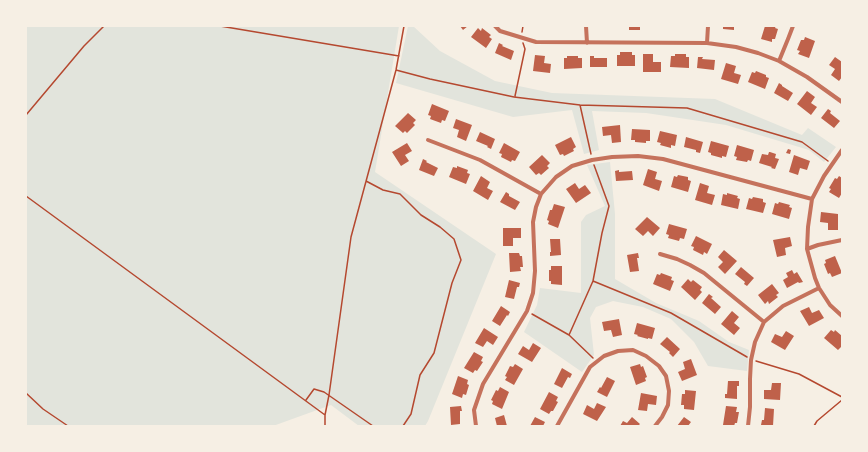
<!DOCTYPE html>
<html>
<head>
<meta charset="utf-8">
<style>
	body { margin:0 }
	#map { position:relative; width:868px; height:452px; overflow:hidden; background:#f6efe4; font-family:"Fira Sans",sans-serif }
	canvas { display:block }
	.frame { position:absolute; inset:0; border:27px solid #f6efe4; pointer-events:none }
</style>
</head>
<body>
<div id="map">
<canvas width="868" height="452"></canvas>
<div class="frame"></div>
</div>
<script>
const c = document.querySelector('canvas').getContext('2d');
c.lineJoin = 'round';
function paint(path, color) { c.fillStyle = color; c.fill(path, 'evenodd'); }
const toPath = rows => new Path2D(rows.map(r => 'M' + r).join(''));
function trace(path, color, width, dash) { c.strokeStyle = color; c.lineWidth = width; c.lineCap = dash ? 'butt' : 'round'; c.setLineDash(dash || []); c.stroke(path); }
paint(toPath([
	[26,26,399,26,375,172,496,254,428,421,425,426,359,426,331,405,273,426,26,426],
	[408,26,413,26,440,51,495,81,552,93,715,99,802,135,808,128,836,147,824,162,809,150,726,125,646,113,592,111,599,150,584,154,572,110,513,117,396,83],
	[610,162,615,214,615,279,656,303,699,321,729,342,749,350,747,371,708,366,694,342,671,319,643,307,613,301,596,307,590,318,594,355,582,372,524,332,537,305,540,288,581,293,581,222,586,215,605,206,587,165]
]), '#e2e4dc');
paint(toPath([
	[460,26,468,26,463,30],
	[629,26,640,26,640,30,629,30],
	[723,26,734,26,734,30,723,29],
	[765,26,776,26,775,28,778,29,775,39,772,39,772,42,761,39],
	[478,28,481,31,482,28,491,35,489,37,492,39,486,48,471,37],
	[805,37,815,41,809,58,798,54,800,51,797,50,801,40,804,40],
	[499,43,503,45,502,46,514,51,511,60,495,53],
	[620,52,632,52,632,55,635,55,635,66,617,66,617,55,620,55],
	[643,54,653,54,653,62,661,62,661,72,643,72],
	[675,54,686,54,686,57,689,57,689,68,670,67,671,56,675,56],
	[535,55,545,56,544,63,551,64,550,73,533,71],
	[567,56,578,56,578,58,582,58,582,68,564,69,564,58,567,58],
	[590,56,594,56,594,58,607,58,607,67,590,67],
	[698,57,703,57,702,59,715,60,714,70,697,68],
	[835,57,842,62,842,77,839,81,831,75,835,69,829,65],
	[726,63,736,66,734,73,741,75,738,84,721,79],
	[756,71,766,75,766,77,769,78,765,89,748,82,752,72,755,73],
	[779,83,782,85,782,86,793,93,788,101,774,93],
	[807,91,815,97,811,103,817,107,811,115,797,104],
	[432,104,449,111,445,121,442,120,441,123,430,119,431,116,428,115],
	[828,109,831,111,830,113,840,121,834,128,821,118],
	[408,113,416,120,413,123,415,125,407,133,405,131,403,133,395,126],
	[456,119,472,125,466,141,457,137,459,130,453,128],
	[620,125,621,142,612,143,611,135,603,136,602,127],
	[632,129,650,130,650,141,646,141,646,143,635,142,635,140,631,140],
	[660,131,677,135,675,146,671,145,671,148,660,145,661,143,657,142],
	[480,132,495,139,491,149,487,147,488,146,476,141],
	[571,137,576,147,573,149,574,151,564,156,563,154,560,155,555,145],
	[686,137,703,142,700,153,696,152,696,150,684,147],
	[711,141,729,146,726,157,722,156,722,158,711,155,711,153,708,152],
	[407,143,412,151,405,155,409,161,401,166,392,152],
	[504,143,520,152,515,161,512,160,511,162,501,157,502,154,499,153],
	[737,145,754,150,751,161,748,160,747,162,736,160,737,157,734,156],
	[788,149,791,150,790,154,786,153],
	[769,152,770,152,776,154,775,158,779,159,775,169,771,168,772,167,759,163,762,154,768,155],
	[542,155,550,163,547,166,549,168,541,175,539,173,536,175,529,167],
	[794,155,810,161,807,170,800,168,798,175,789,172],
	[423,159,427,161,426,162,438,168,434,176,419,170],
	[457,166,468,170,467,173,470,174,466,184,449,177,453,167,457,168],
	[648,169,657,172,655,179,662,181,659,191,643,185],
	[619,170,619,172,632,171,633,180,616,181,615,171],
	[678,175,688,177,688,180,691,181,688,192,671,187,674,176,677,177],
	[481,176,490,182,487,188,493,191,488,200,473,191],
	[839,176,842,178,842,193,839,198,829,192,831,189,829,188,835,178,837,179],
	[575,183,579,189,585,185,591,193,576,203,566,189],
	[700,183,709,186,707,193,715,195,712,205,695,200],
	[506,192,509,194,509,196,520,202,515,210,500,202],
	[727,193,738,196,737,198,740,199,738,209,721,205,723,194,727,195],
	[753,197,763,199,763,202,766,203,763,213,746,209,749,198,752,199],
	[779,202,790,205,789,207,792,208,789,219,772,214,775,203,778,204],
	[554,204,565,207,558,228,548,224,549,221,547,220,550,210,552,210],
	[821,212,838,214,838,230,828,230,828,223,820,222],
	[647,217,660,228,653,236,648,231,643,236,635,229],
	[669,224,687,229,684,239,680,238,679,241,668,238,669,235,666,234],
	[503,228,521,228,521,238,513,238,513,246,503,246],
	[696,236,712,244,707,254,704,252,703,255,693,250,694,247,691,246],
	[790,237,792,246,785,248,786,255,777,257,773,240],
	[550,239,560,239,561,255,550,256,550,252,551,252],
	[724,250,737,261,725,274,718,267,723,262,718,257],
	[509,253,519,253,520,256,522,256,523,267,520,267,521,271,510,272],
	[638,253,639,258,637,258,639,271,630,272,627,255],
	[835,256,842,273,832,277,830,273,828,274,824,264,826,263,825,260],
	[551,266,562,266,562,285,551,284,551,281,549,281,549,270,551,270],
	[741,267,754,278,747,286,744,284,745,282,735,274],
	[792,270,794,274,797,272,803,282,799,283,798,282,787,288,783,280,788,277,786,273],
	[661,273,672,277,671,280,674,281,670,291,653,284,657,274,660,275],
	[688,279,691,282,693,280,702,287,700,290,702,292,695,300,681,287],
	[509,280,520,283,519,287,517,287,514,299,505,297],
	[772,284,779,293,776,295,778,297,769,304,768,301,765,304,758,295],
	[709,294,713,297,711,298,721,307,715,314,702,303],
	[501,306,510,312,508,316,507,315,500,326,492,321],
	[809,307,812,313,819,310,824,318,809,326,800,311],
	[732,311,739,317,734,323,740,328,734,335,721,324],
	[619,319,622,335,613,337,611,330,604,331,602,322],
	[637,323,655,328,652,339,648,338,648,339,637,336,638,335,634,334],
	[484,328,498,337,493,345,487,341,483,347,475,343],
	[831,330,834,332,835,330,842,336,842,346,838,350,824,338],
	[786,331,794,336,785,350,771,342,775,334,782,337],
	[667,337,680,349,673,357,669,353,670,352,660,344],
	[533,343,541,348,532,362,518,354,523,346,529,350],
	[474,352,483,357,481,361,483,362,477,371,475,370,473,373,464,368],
	[691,359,697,375,682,381,678,372,685,369,683,362],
	[515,364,523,369,514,385,505,380,507,377,505,376,510,366,513,367],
	[640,364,641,367,643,366,647,377,645,378,646,381,636,385,630,367],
	[562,368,572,374,570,378,568,377,562,388,554,384],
	[458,376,468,380,467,384,469,385,466,395,463,394,462,398,452,394],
	[607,377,615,381,607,397,597,392,600,387,601,388],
	[728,381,739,381,739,386,737,386,737,399,725,398,725,394,727,394],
	[772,383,781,383,780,400,764,399,764,390,771,390],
	[500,387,509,392,502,409,492,404,493,401,491,400,496,390,498,391],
	[685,390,696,391,694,410,684,409,684,405,681,405,682,394,685,394],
	[549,392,558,397,556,401,558,402,553,411,551,411,549,414,540,409],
	[641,393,657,396,656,405,648,404,647,411,638,410],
	[597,403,606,407,597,421,583,414,587,405,594,409],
	[461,406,462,411,460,411,460,424,451,425,450,407],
	[726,406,737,407,736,412,739,412,737,423,735,423,734,426,723,425],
	[765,408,774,409,773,426,761,425,762,420,764,420],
	[504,415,507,426,497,426,495,418],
	[535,417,545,422,543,426,530,426],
	[632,417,640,424,638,426,620,426,623,421,627,423],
	[684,417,691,422,688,426,677,426]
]), '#bf614a');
trace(toPath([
	[220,26,399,56],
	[522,32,523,26],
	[396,70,430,79,514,97,580,105,687,108,802,142,828,161],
	[515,96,525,49,523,43],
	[580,105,591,154],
	[26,115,84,46,104,26],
	[594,165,609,206,602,233,593,281,671,313,747,357],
	[366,181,383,190,400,194,421,215,440,227,454,239,461,260,452,283,434,353,420,375,411,414,403,426],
	[26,196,325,415,325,426],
	[532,314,569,335],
	[593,358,569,335,593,281],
	[756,361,799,374,842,397],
	[26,393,43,409,68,426],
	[306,400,314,389,324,392,373,426],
	[325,415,329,395,351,237,396,70,404,26],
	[814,426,817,421,842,400]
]), '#b5482f', 1.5);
trace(toPath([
	[495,26,500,31,536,42,707,43,736,47,758,53,779,61,807,77,842,102],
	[586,26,587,43],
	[707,43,708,26],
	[779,61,788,39,793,26],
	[428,140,480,160,541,194],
	[842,150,824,176,812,199,808,227,807,249,815,278,819,288,830,305,842,316],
	[807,249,818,245,842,240],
	[660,254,677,259,690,265,704,273,764,322],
	[476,426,474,410,483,384,527,311,533,293,535,271,533,222,536,207,541,194,556,177,572,166,592,160,612,157,638,156,663,159,812,199],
	[557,426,590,367,604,356,618,351,633,350,646,356,659,366,666,376,669,391,668,405,662,417,655,426],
	[748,426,750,407,750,379,751,360,755,342,764,322,783,306,819,288]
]), '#c5725c', 4);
</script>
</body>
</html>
